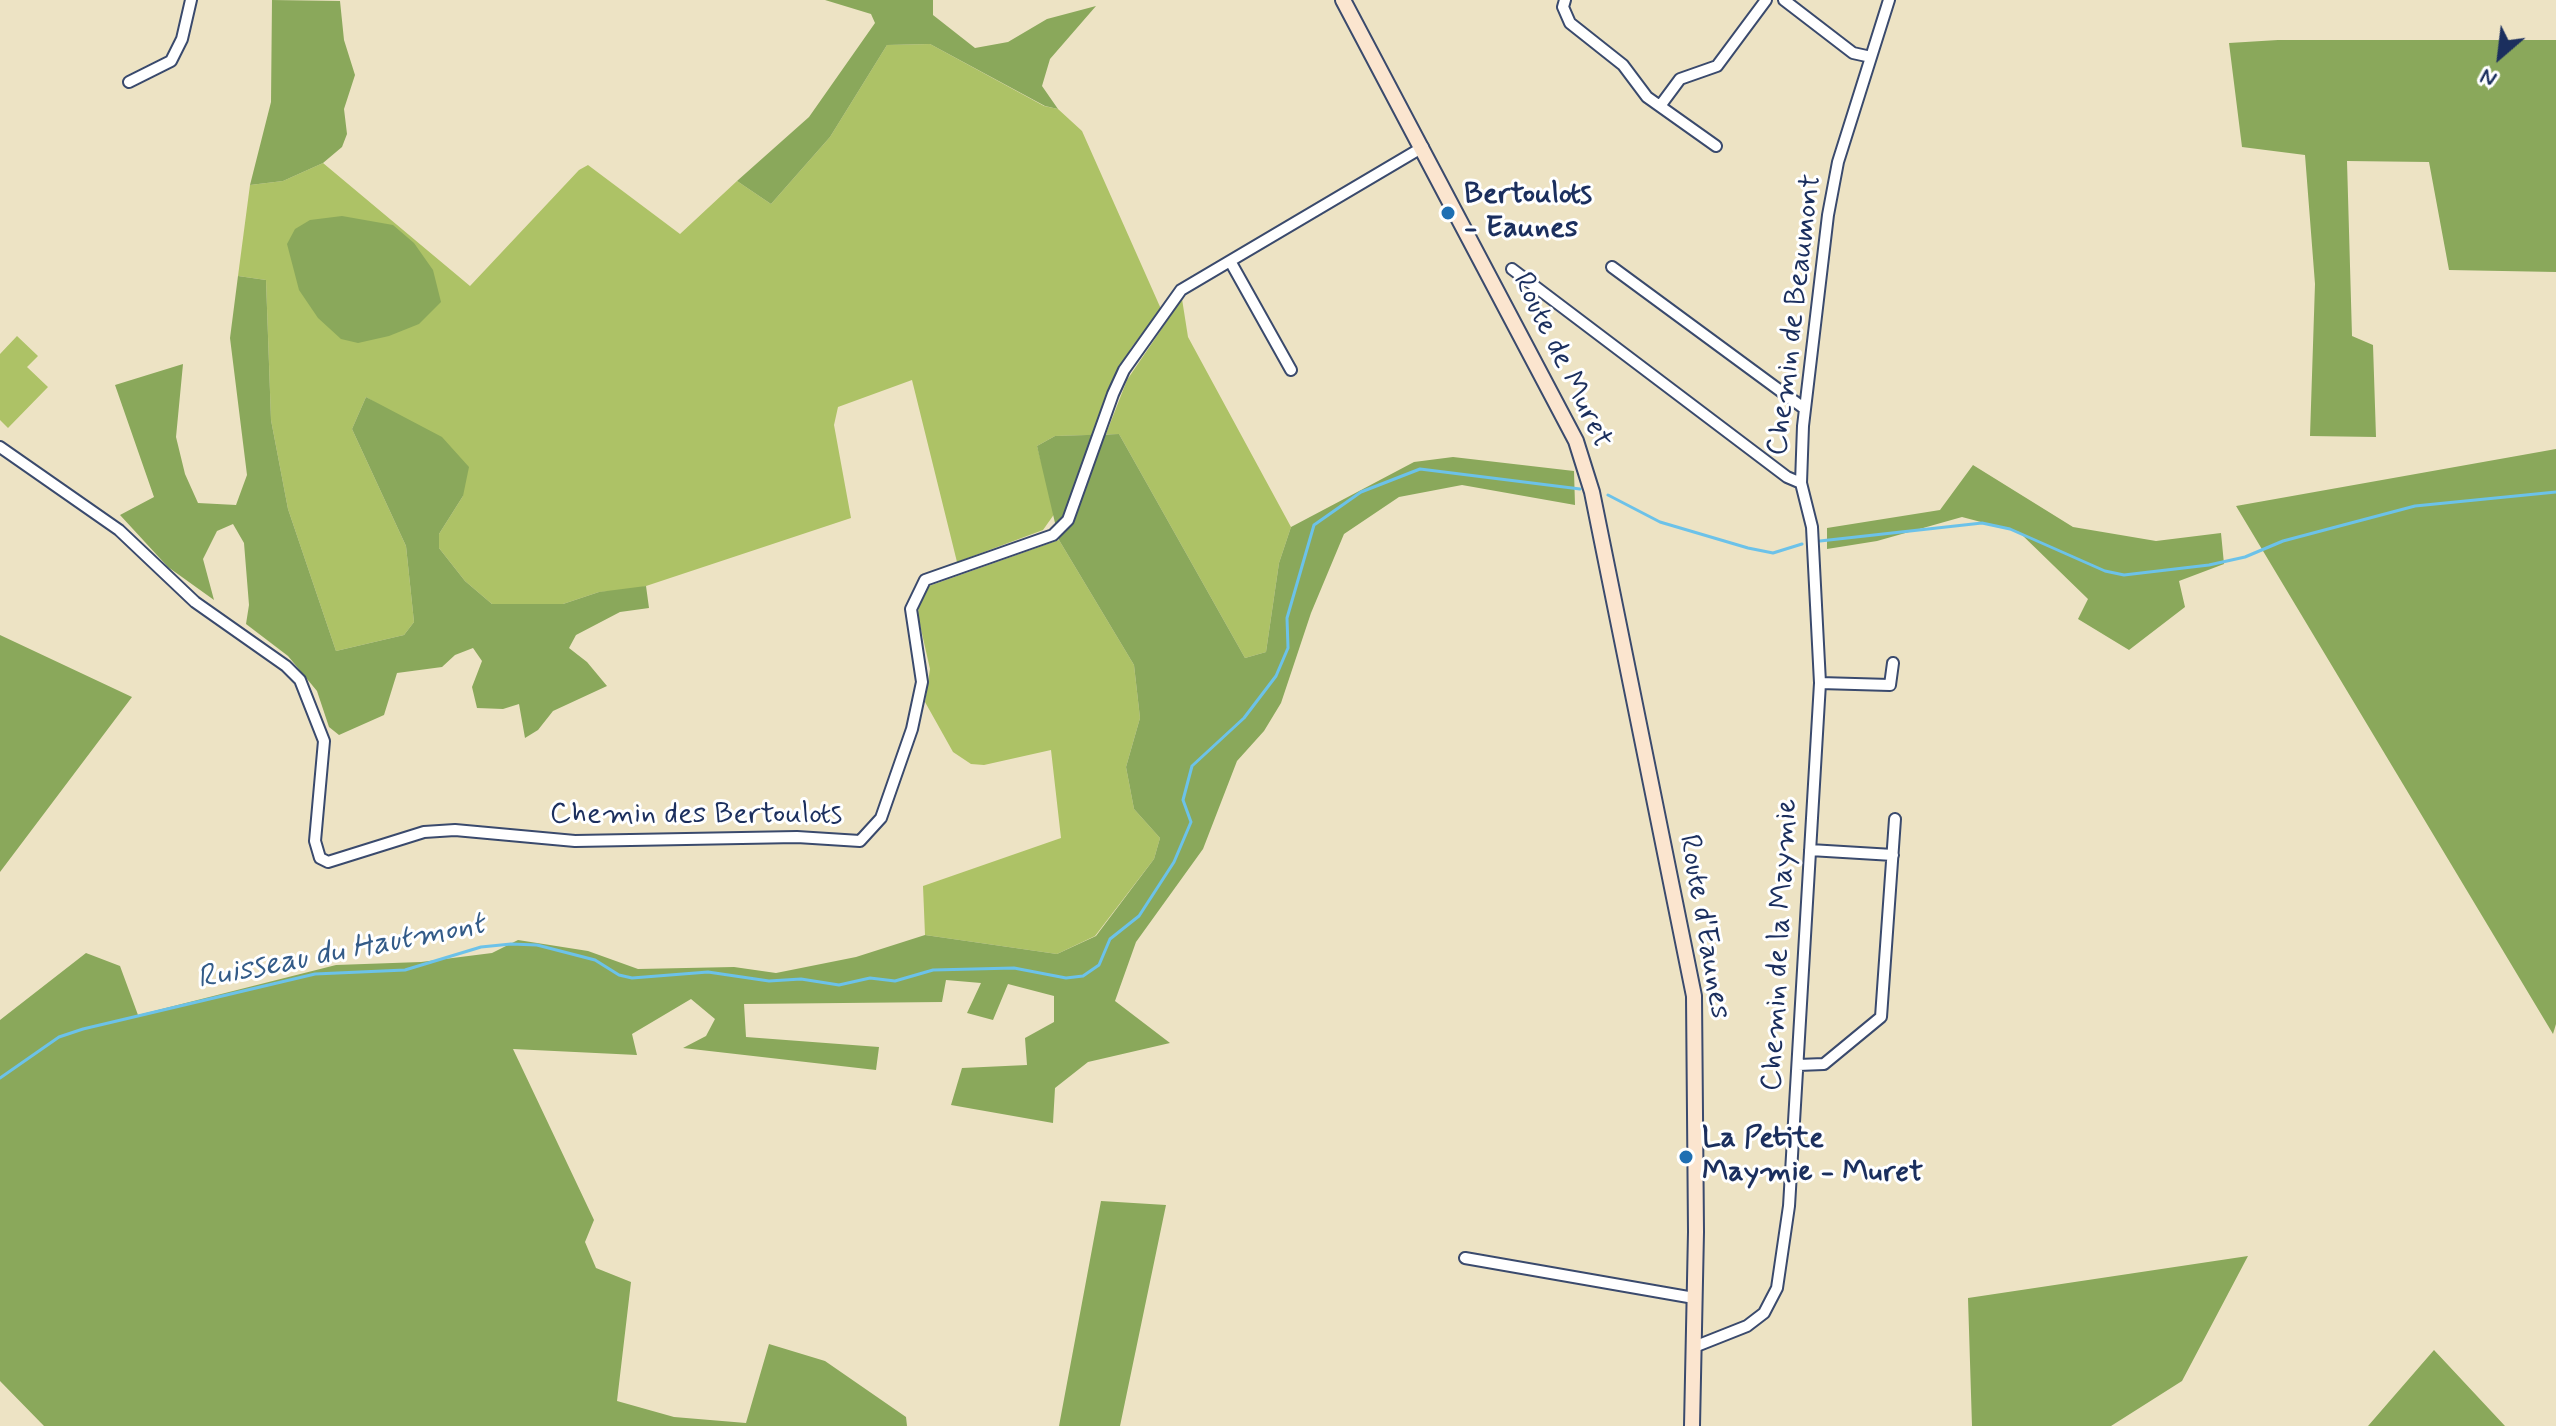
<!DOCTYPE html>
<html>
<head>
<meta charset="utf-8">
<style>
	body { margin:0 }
	#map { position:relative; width:2556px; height:1426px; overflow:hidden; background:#ede3c4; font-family:Mynerve,sans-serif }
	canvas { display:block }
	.north { position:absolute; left:2460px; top:16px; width:80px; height:80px; -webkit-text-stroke:6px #fff; paint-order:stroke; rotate:208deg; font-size:22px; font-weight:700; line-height:32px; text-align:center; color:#1b2f5e }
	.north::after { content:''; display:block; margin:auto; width:28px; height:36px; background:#1b2f5e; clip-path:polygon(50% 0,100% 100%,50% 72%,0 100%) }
</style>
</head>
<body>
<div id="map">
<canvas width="2556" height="1426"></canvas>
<div class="north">N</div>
</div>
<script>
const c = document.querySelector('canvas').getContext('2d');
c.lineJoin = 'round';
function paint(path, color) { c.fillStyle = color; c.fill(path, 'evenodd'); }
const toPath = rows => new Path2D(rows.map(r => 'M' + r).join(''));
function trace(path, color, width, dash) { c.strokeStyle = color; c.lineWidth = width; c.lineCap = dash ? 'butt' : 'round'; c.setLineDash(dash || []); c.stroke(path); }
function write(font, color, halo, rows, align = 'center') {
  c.font = font + ' Mynerve,sans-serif'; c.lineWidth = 6; c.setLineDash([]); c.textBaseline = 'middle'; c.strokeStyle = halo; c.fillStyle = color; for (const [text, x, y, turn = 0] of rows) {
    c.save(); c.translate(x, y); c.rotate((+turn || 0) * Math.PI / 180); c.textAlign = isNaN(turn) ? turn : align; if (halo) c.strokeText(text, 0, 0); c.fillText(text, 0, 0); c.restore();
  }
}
paint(toPath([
	[930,44,1044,106,1058,109,1082,131,1161,309,1131,348,1092,435,1055,436,1037,446,1055,513,1043,530,957,562,912,380,838,407,834,425,851,518,634,590,599,592,563,604,492,604,465,581,439,548,439,534,463,496,386,409,366,397,352,429,406,546,414,622,404,635,336,651,288,509,271,420,266,280,238,276,250,185,283,181,323,163,470,286,579,170,588,165,680,234,737,181,771,204,830,137,887,45],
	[1182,299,1188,337,1291,527,1279,563,1266,652,1245,658,1119,434,1106,434,1127,380],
	[17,336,38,356,27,367,48,387,8,428,0,420,0,354],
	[1059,540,1134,665,1140,718,1126,767,1134,809,1160,838,1154,859,1095,936,1057,954,925,935,923,886,1061,838,1051,750,984,765,971,764,953,752,925,702,930,669,918,616,919,601,929,586]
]), '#adc266');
paint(toPath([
	[272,0,340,1,344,40,355,75,344,109,347,134,342,147,323,163,283,181,250,185,271,102],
	[825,0,933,0,933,15,975,48,1008,42,1047,19,1096,6,1050,59,1042,86,1058,109,1045,106,930,44,887,45,830,137,771,204,737,181,809,117,875,23,871,14],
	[2278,40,2556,40,2556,272,2449,270,2429,162,2347,161,2352,336,2373,345,2376,437,2310,436,2315,284,2305,155,2242,147,2229,43],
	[342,216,393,225,414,243,433,270,441,302,419,324,389,336,358,343,341,339,318,318,299,290,287,244,295,229,310,220],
	[238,276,266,280,271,420,288,509,336,651,404,635,414,622,406,546,352,429,366,397,442,437,469,467,463,496,439,534,439,548,465,581,492,604,563,604,599,592,646,586,649,608,620,612,576,635,569,648,587,662,607,686,553,711,538,730,525,738,519,704,503,709,477,708,472,687,482,661,473,648,455,655,442,667,397,673,384,715,339,735,329,727,317,691,288,656,246,624,249,605,244,543,233,524,217,531,203,559,214,600,168,567,120,515,154,497,115,385,183,364,176,437,185,474,198,503,236,505,247,475,230,338],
	[1119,434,1245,658,1266,652,1279,563,1291,527,1414,462,1453,457,1574,471,1575,505,1462,485,1399,497,1344,534,1311,613,1281,703,1264,731,1237,761,1203,849,1136,942,1115,1001,1170,1043,1088,1062,1055,1088,1053,1123,951,1105,962,1068,1027,1065,1025,1038,1054,1022,1054,996,1008,984,993,1020,967,1013,981,983,946,980,942,1002,744,1004,746,1037,879,1047,876,1070,683,1048,706,1036,715,1019,691,999,632,1034,637,1055,513,1049,594,1220,585,1242,596,1268,631,1282,617,1401,674,1417,746,1423,769,1344,825,1361,906,1417,907,1426,44,1426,0,1381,0,1020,86,953,120,966,138,1015,336,965,421,962,492,953,518,940,588,951,638,969,734,967,776,973,856,957,925,935,1057,954,1096,936,1154,859,1160,838,1134,809,1126,767,1140,718,1134,665,1059,540,1037,446,1055,436],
	[2556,449,2556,1024,2553,1034,2236,506],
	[1973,465,2073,527,2156,541,2221,533,2224,564,2179,581,2185,607,2129,650,2078,619,2088,599,2019,532,1962,517,1877,541,1827,549,1827,528,1940,510],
	[0,635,132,697,0,872],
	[1101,1201,1166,1205,1120,1426,1059,1426],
	[2248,1256,2182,1381,2111,1426,1972,1426,1968,1298],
	[2434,1350,2505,1426,2368,1426]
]), '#8aa85b');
trace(toPath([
	[1608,495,1660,522,1748,548,1773,553,1802,544],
	[1820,541,1982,523,2010,529,2105,571,2124,575,2209,565,2245,557,2283,541,2415,506,2556,492],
	[0,1078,59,1037,83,1029,315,974,405,970,481,947,511,944,537,945,595,960,619,975,632,978,708,972,769,981,801,979,839,985,870,978,895,981,933,970,1014,968,1066,978,1083,976,1099,965,1110,939,1139,916,1174,862,1191,822,1183,800,1192,766,1244,718,1276,676,1288,648,1287,618,1314,525,1361,492,1420,469,1580,489]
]), '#6cc2e9', 3);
const street = toPath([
	[1565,0,1563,7,1570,23,1623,65,1647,97,1716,146],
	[1784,0,1853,53,1871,57],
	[129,82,171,61,182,39,191,0],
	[1660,106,1680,79,1717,66,1766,0],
	[1230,261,1291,370],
	[1612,267,1805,409],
	[1512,269,1787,477,1801,483],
	[0,447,119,530,195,602,286,666,300,680,324,741,315,841,320,858,328,862,424,832,455,830,575,841,797,837,860,841,881,818,912,729,922,682,911,609,925,580,1053,535,1068,520,1113,394,1124,370,1181,290,1423,147],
	[1820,683,1890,685,1893,663],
	[1810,850,1893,855],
	[1798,1065,1824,1064,1881,1017,1895,819],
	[1465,1258,1694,1298],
	[1694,1347,1747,1326,1764,1313,1777,1288,1789,1206,1820,683,1812,527,1801,483,1803,426,1828,215,1838,162,1889,0]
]);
const secondary = toPath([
	[1343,0,1576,441,1592,492,1694,996,1696,1232,1692,1426]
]);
trace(street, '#3a4a6d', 14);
trace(secondary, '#3a4a6d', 18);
trace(street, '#fff', 10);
trace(secondary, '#fbe5cf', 14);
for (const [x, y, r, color] of [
	[1448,213,8,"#1f6fb2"],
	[1686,1157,8,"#1f6fb2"]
]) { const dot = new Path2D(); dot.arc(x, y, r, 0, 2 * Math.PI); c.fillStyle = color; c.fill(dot); trace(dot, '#fff', 3); }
write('bold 30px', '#1b2f5e', '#fff', [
	["Bertoulots",1464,196],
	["- Eaunes",1464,230],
	["La Petite",1702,1140],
	["Maymie - Muret",1702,1174]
], 'left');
write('30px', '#1b2f5e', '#fff', [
	["Chemin de Beaumont",1796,315,-83],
	["Route de Muret",1561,361,64],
	["Chemin des Bertoulots",696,816],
	["Route d'Eaunes",1703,927,80],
	["Chemin de la Maymie",1781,945,-87]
]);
write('italic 32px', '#335b88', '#fff', [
	["Ruisseau du Hautmont",341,953,-11]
]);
</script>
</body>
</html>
